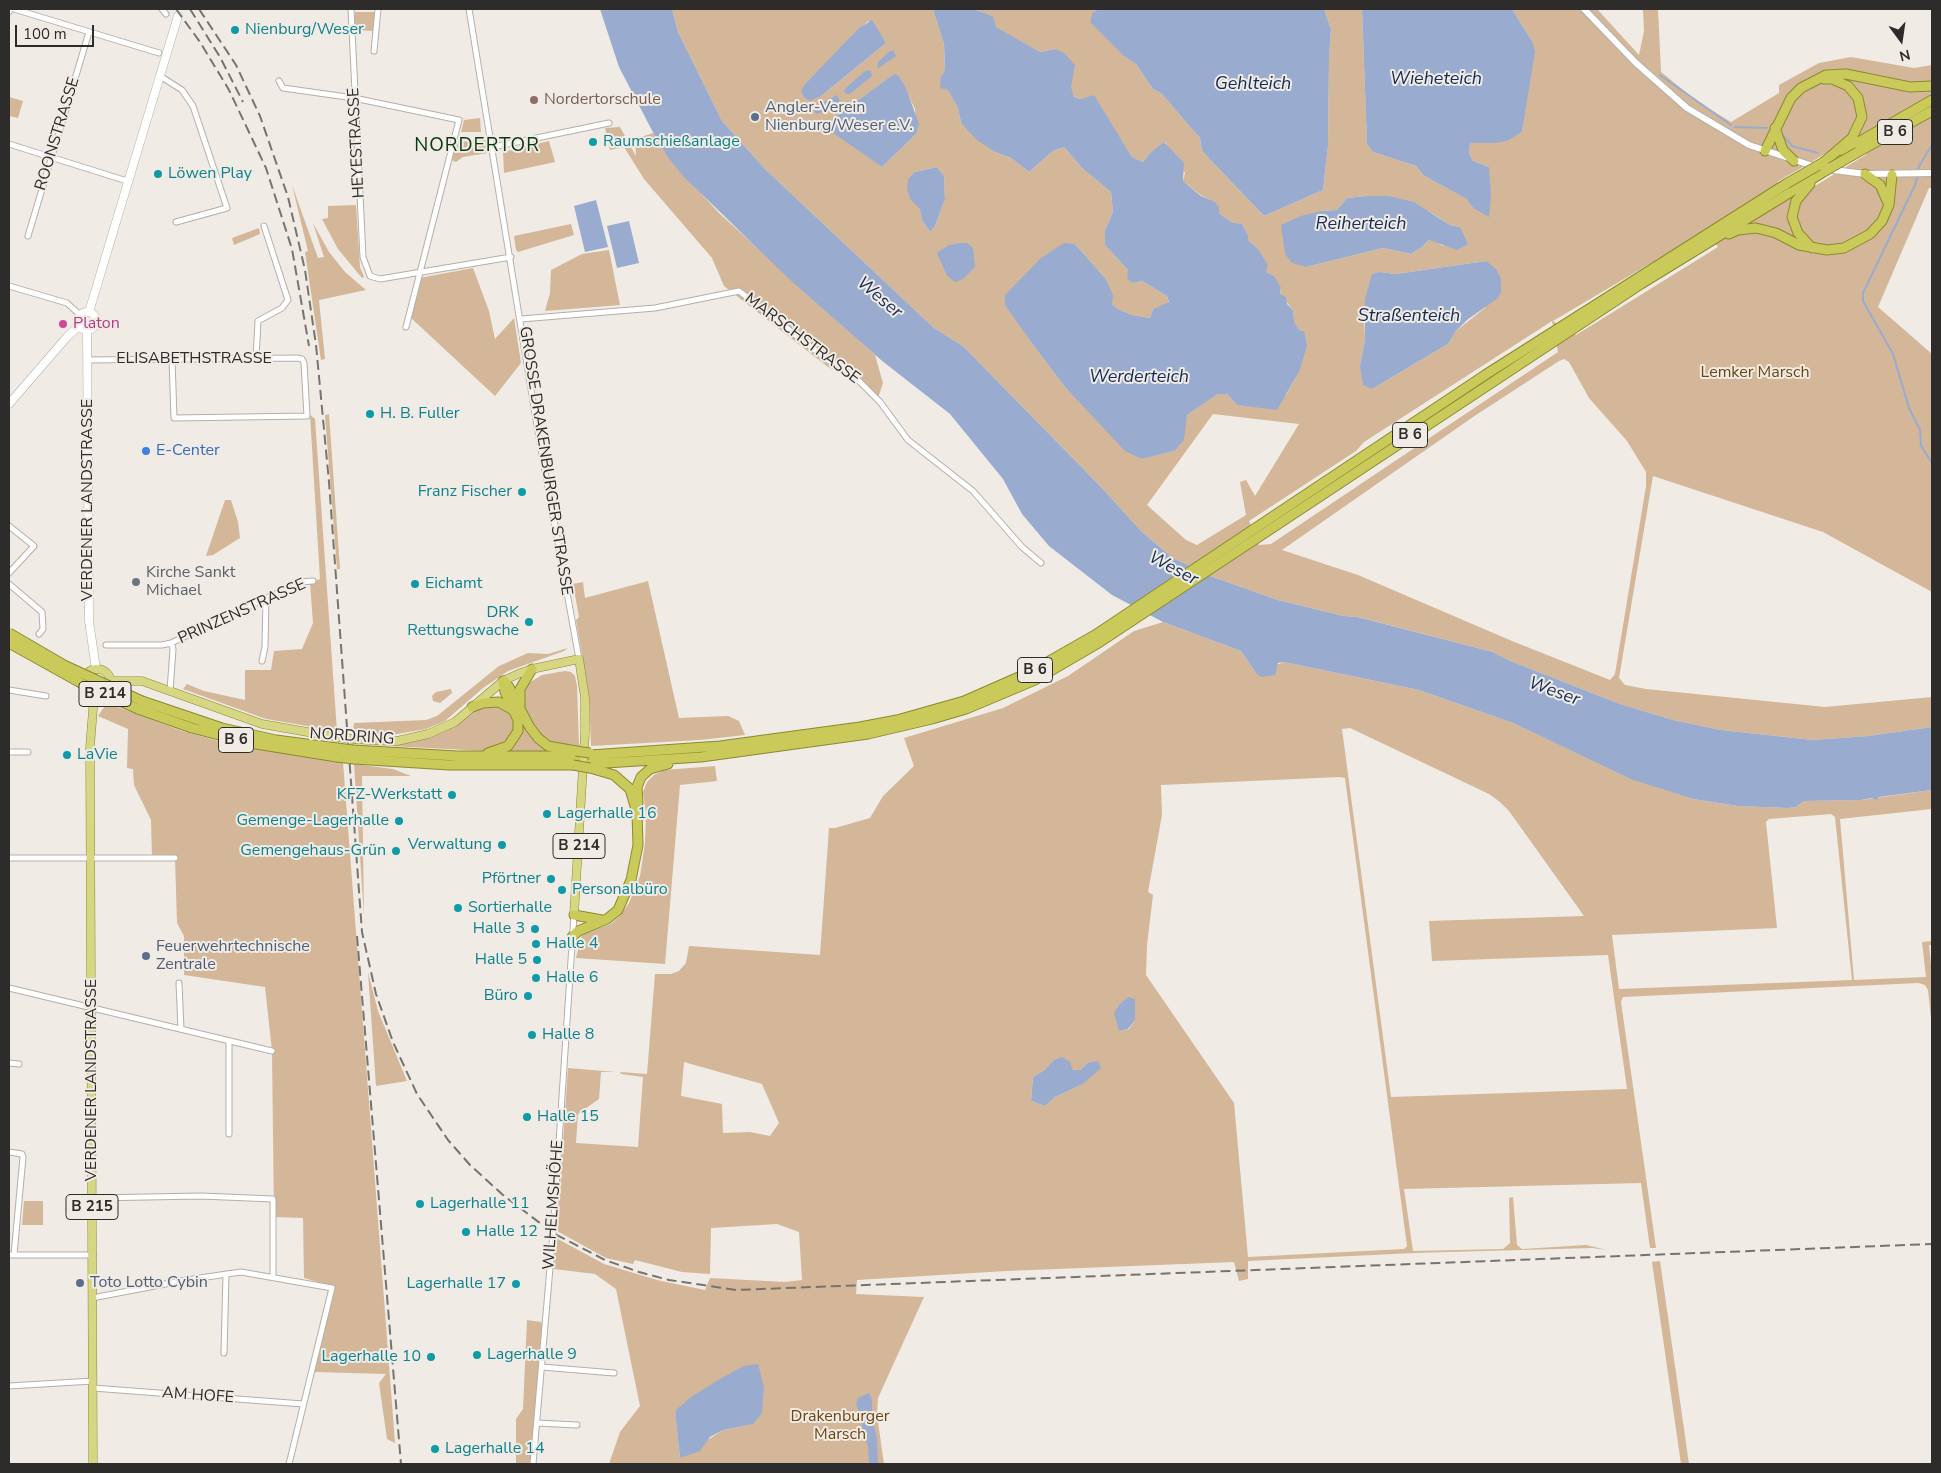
<!DOCTYPE html>
<html>
<head>
<meta charset="utf-8">
<style>
	body { margin:0 }
	#map { position:relative; width:1941px; height:1473px; overflow:hidden; background:#f0ebe5; font-family:"Nunito Sans",sans-serif }
	canvas { display:block }
	.frame { position:absolute; inset:0; border:10px solid #2e2c2a; pointer-events:none }
	.north { position:absolute; left:1876px; top:15px; width:50px; height:50px; -webkit-text-stroke:4px #f0ebe5; paint-order:stroke; rotate:166deg; font-size:14px; font-weight:700; line-height:20px; text-align:center; color:#2e2c2a }
	.north::after { content:''; display:block; margin:auto; width:18px; height:22px; background:#2e2c2a; clip-path:polygon(50% 0,100% 100%,50% 72%,0 100%) }
	.scale { position:absolute; left:15px; top:25px; width:79px; height:22px; box-sizing:border-box; border:2px solid #2e2c2a; border-top:0; padding-left:6px; font-size:15px; line-height:18px; white-space:nowrap; color:#2e2c2a; -webkit-text-stroke:4px #f0ebe5; paint-order:stroke }
</style>
</head>
<body>
<div id="map">
<canvas width="1941" height="1473"></canvas>
<div class="frame"></div>
<div class="north">N</div>
<div class="scale">100 m</div>
</div>
<script>
const c = document.querySelector('canvas').getContext('2d');
c.lineJoin = 'round';
function paint(path, color) { c.fillStyle = color; c.fill(path, 'evenodd'); }
const toPath = rows => new Path2D(rows.map(r => 'M' + r).join(''));
function trace(path, color, width, dash) { c.strokeStyle = color; c.lineWidth = width; c.lineCap = dash ? 'butt' : 'round'; c.setLineDash(dash || []); c.stroke(path); }
function write(font, color, halo, rows, align = 'center') {
  c.font = font + ' "Nunito Sans",sans-serif'; c.lineWidth = 4; c.setLineDash([]); c.textBaseline = 'middle'; c.strokeStyle = halo; c.fillStyle = color; for (const [text, x, y, turn = 0] of rows) {
    c.save(); c.translate(x, y); c.rotate((+turn || 0) * Math.PI / 180); c.textAlign = isNaN(turn) ? turn : align; if (halo) c.strokeText(text, 0, 0); c.fillText(text, 0, 0); c.restore();
  }
}
paint(toPath([
	[672,9,933,9,944,44,945,70,941,76,958,108,961,123,995,152,1011,158,1029,172,1053,151,1064,147,1083,169,1111,192,1113,212,1105,230,1105,245,1128,270,1134,283,1142,281,1167,296,1169,303,1153,309,1150,318,1132,315,1118,309,1112,304,1105,278,1075,244,1006,305,1033,345,1065,387,1142,459,1174,451,1187,415,1218,394,1227,394,1237,405,1252,406,1286,395,1299,372,1304,331,1299,330,1294,321,1293,310,1280,294,1281,287,1274,277,1266,272,1258,249,1249,241,1248,235,1242,224,1231,222,1219,213,1214,201,1202,196,1183,181,1185,173,1165,142,1150,153,1143,162,1132,157,1094,96,1081,99,1074,97,1055,49,1040,52,995,27,993,16,973,9,1099,9,1093,12,1125,57,1136,64,1153,89,1162,94,1184,119,1200,138,1202,151,1264,216,1323,190,1328,146,1329,59,1331,29,1324,9,1362,9,1367,144,1373,152,1416,166,1423,175,1468,199,1473,208,1489,167,1473,161,1469,153,1470,143,1498,143,1522,132,1532,41,1512,9,1597,9,1639,55,1644,31,1643,9,1658,9,1661,72,1698,102,1731,122,1779,93,1779,85,1819,63,1851,57,1914,68,1932,65,1932,188,1929,188,1878,307,1932,354,1932,592,1823,532,1653,476,1619,678,1625,685,1646,689,1825,707,1932,697,1932,727,1868,736,1813,740,1721,730,1673,720,1620,704,1508,660,1493,652,1359,617,1344,616,1278,600,1210,576,1173,558,1142,532,1101,487,963,346,934,328,765,169,722,121,678,32],
	[868,21,886,43,821,96,805,84],
	[893,75,899,76,915,109,916,134,882,167,858,149,831,120],
	[1835,148,1867,154,1810,189,1777,182],
	[937,167,944,176,945,199,935,226,930,232,922,220,915,172],
	[1366,196,1389,196,1432,213,1450,225,1460,227,1443,246,1435,241,1429,240,1422,247,1411,254,1383,248,1306,267,1321,211,1337,210,1347,198],
	[1705,231,1718,247,1576,335,1553,321],
	[1486,261,1486,307,1456,331,1448,344,1372,389,1360,366,1365,339,1364,318,1380,272,1396,274],
	[1552,321,1558,352,1271,544,1259,545,1249,521,1356,451,1364,442],
	[1564,359,1569,362,1589,398,1627,441,1646,472,1646,486,1615,674,1610,680,1512,641,1358,575,1282,550,1473,417,1559,361],
	[1213,414,1299,424,1255,496,1246,480,1240,482,1246,515,1197,545,1186,540,1147,505],
	[355,12,375,12,375,31,355,30],
	[9,97,23,101,18,118,9,116],
	[480,118,481,132,461,132,464,120],
	[620,127,636,156,635,139,653,133,669,159,719,213,875,355,883,383,877,401,850,377,828,367,724,286,712,258,644,179,624,147,610,150,605,128],
	[486,140,488,153,463,157,456,162,451,160,457,142],
	[549,141,555,162,504,173,503,152],
	[292,185,318,258,324,257,313,223,329,252,345,272,366,290,319,300,325,359,321,360,305,252,308,251],
	[356,205,360,267,364,277,362,278,338,249,322,219,328,218,328,206],
	[571,224,574,235,518,252,516,250,514,236],
	[259,228,260,234,234,245,232,238],
	[609,250,620,305,545,311,550,293,551,270,582,254],
	[473,268,489,311,495,339,514,318,521,363,495,396,410,317,419,278],
	[329,414,340,569,337,569,325,415],
	[310,415,315,419,337,731,266,719,183,689,187,684,204,691,245,700,245,670,271,670,274,651,302,649,313,623,310,583,320,579],
	[225,500,231,500,238,522,240,538,213,555,206,556],
	[648,581,679,718,728,716,739,721,745,735,700,740,591,746,589,696,576,620,579,617,573,584,583,582,585,598],
	[1163,622,1241,651,1256,673,1284,662,1419,690,1513,723,1628,777,1693,799,1738,806,1788,808,1796,807,1804,801,1861,800,1932,790,1932,809,1840,819,1854,980,1926,977,1922,942,1932,941,1932,945,1929,945,1932,974,1932,1028,1928,990,1925,985,1918,983,1623,997,1621,1002,1656,1248,1650,1248,1641,1183,1404,1189,1413,1251,1503,1249,1510,1243,1509,1198,1513,1197,1517,1245,1522,1249,1586,1245,1607,1250,1592,1248,1414,1253,1248,1261,1248,1279,1239,1281,1234,1262,1006,1271,857,1280,856,1294,924,1297,878,1398,877,1415,884,1464,609,1464,620,1432,640,1406,616,1289,595,1274,554,1269,556,1238,604,1264,657,1280,705,1290,710,1278,785,1282,802,1280,799,1232,777,1224,711,1228,710,1274,682,1272,635,1260,633,1264,606,1258,557,1231,568,1068,616,1072,601,1072,599,1099,578,1114,576,1143,638,1147,643,1077,621,1074,620,1072,647,1074,655,974,671,974,679,971,686,963,689,946,820,955,829,828,835,828,870,818,883,796,914,766,904,738,1003,708,1068,676,1134,631],
	[1350,728,1489,794,1500,802,1509,811,1584,916,1429,921,1432,961,1608,955,1627,1089,1391,1097,1342,729],
	[1340,777,1345,778,1407,1246,1404,1249,1248,1257,1234,1103,1146,975,1147,945,1153,895,1148,892,1162,815,1161,785],
	[1831,814,1835,817,1852,980,1619,989,1612,935,1777,928,1766,822,1769,819],
	[1134,999,1135,1020,1129,1029,1119,1031],
	[684,1062,762,1084,779,1123,770,1136,750,1132,723,1133,722,1104,681,1096],
	[1088,1063,1089,1077,1083,1084,1055,1097,1045,1106,1031,1101,1033,1077,1046,1069,1080,1070],
	[675,1410,752,1424,723,1430,680,1458],
	[568,648,564,651,508,671,483,688,445,721,426,729,386,736,353,733,354,723,426,720,437,716,499,666,528,653,548,654],
	[565,671,571,672,575,676,577,686,579,746,557,744,543,739,533,727,523,704,523,690,527,684,542,675],
	[451,689,452,693,440,703,433,701,432,696,436,692],
	[107,703,182,731,233,745,343,762,395,1443,387,1439,379,1383,386,1374,314,1372,335,1287,304,1278,303,1218,274,1217,272,1051,265,987,184,975,184,936,177,923,175,858,152,858,151,820,134,785,133,769,127,768,128,729,98,716],
	[488,704,499,704,514,715,515,731,506,745,485,751,353,744,353,742,400,744,430,738,457,724,475,710],
	[520,719,539,743,552,751,506,751],
	[354,764,393,769,411,776,362,776,364,917],
	[715,766,717,781,680,785,665,964,576,958,582,934,611,924,620,916,629,903,640,876,645,843,646,815,643,792,647,782,654,775,665,770],
	[368,972,378,1011,407,1081,376,1086],
	[24,1201,43,1201,43,1225,22,1225],
	[1660,1261,1689,1464,1681,1464,1652,1262],
	[527,1320,541,1322,543,1327,531,1464,516,1464,516,1419,523,1409]
]), '#d3b798');
paint(toPath([
	[600,9,672,9,678,32,722,121,765,169,934,328,963,346,1101,487,1142,532,1173,558,1210,576,1278,600,1344,616,1358,617,1493,652,1508,660,1620,704,1673,720,1721,730,1813,740,1868,736,1932,727,1932,790,1879,797,1876,800,1872,798,1861,800,1804,801,1796,807,1788,808,1738,806,1693,799,1631,779,1513,723,1419,690,1284,662,1278,663,1275,675,1261,677,1256,673,1241,651,1163,622,1112,595,1049,546,1022,514,1003,479,950,414,881,360,788,278,684,177,669,159,657,140,619,67],
	[933,9,973,9,993,16,996,27,1040,52,1055,49,1064,53,1075,65,1071,87,1074,97,1081,99,1094,95,1132,157,1143,162,1150,153,1164,142,1184,163,1183,181,1201,196,1214,201,1219,207,1219,213,1231,222,1242,224,1248,235,1249,241,1258,249,1268,265,1266,272,1274,276,1281,287,1280,294,1286,297,1287,304,1293,310,1294,321,1299,330,1304,331,1307,346,1299,372,1277,410,1237,405,1227,394,1218,394,1187,415,1184,440,1174,451,1142,459,1125,451,1065,387,1033,345,1005,305,1005,295,1041,258,1064,243,1075,244,1105,278,1113,295,1112,304,1118,309,1132,315,1150,318,1153,309,1169,302,1167,296,1142,281,1134,283,1127,279,1128,270,1105,245,1105,230,1113,212,1111,192,1083,169,1064,147,1053,151,1029,172,1011,158,995,152,977,140,961,123,958,108,948,90,940,88,941,76,945,70,944,44],
	[1099,9,1324,9,1331,29,1329,59,1328,146,1323,190,1264,216,1202,151,1200,138,1162,94,1153,89,1136,64,1125,57,1090,22,1093,12],
	[1362,9,1512,9,1532,41,1535,52,1522,132,1509,140,1498,143,1470,143,1469,153,1473,161,1489,167,1491,195,1489,217,1473,208,1467,199,1423,175,1416,166,1373,152,1367,144],
	[872,20,886,43,821,96,810,101,804,97,801,91,805,84,859,28],
	[890,51,894,51,896,56,877,69,878,62],
	[870,70,872,76,850,94,846,94,844,90,847,87,865,71],
	[894,74,899,76,906,88,919,124,916,134,882,167,832,132,830,129,831,120],
	[837,95,840,101,828,110,816,114,814,111,817,106],
	[937,167,944,176,945,199,935,226,930,232,922,220,920,209,911,200,907,190,908,179,915,172],
	[1366,196,1389,196,1414,202,1450,225,1460,227,1468,244,1457,250,1429,240,1422,247,1411,254,1383,248,1306,267,1292,263,1285,254,1281,225,1301,216,1321,211,1337,210,1347,198],
	[596,200,608,247,585,252,574,206],
	[629,221,639,263,617,268,607,226],
	[960,243,967,243,973,248,975,267,963,279,955,282,947,276,937,253,949,245],
	[1486,261,1496,269,1501,279,1501,292,1498,298,1467,320,1456,331,1448,344,1372,389,1363,385,1360,366,1365,339,1365,299,1372,274,1380,272,1396,274],
	[1128,997,1135,999,1135,1020,1128,1029,1119,1031,1114,1013,1120,1004],
	[1062,1057,1070,1062,1073,1070,1080,1070,1088,1063,1098,1061,1101,1068,1083,1084,1055,1097,1045,1106,1031,1101,1033,1077,1046,1069,1054,1060],
	[758,1364,764,1387,762,1413,753,1424,723,1430,710,1437,700,1451,680,1458,675,1411,691,1397,720,1379,744,1366],
	[869,1393,872,1400,872,1418,877,1439,878,1464,869,1464,868,1445,863,1436,861,1416,856,1405,858,1398]
]), '#99accf');
trace(toPath([
	[1660,75,1731,125],
	[1735,127,1767,128],
	[1784,136,1792,146,1818,153],
	[1918,171,1919,166,1932,145],
	[1917,176,1916,183,1863,293,1863,301,1893,354,1909,408,1920,430,1921,446,1932,463]
]), '#99accf', 2);
const minor = toPath([
	[14,9,159,53],
	[162,9,166,14],
	[351,9,363,257,370,276,380,279,511,257],
	[469,9,538,432,579,659],
	[9,12,10,9],
	[374,51,378,9],
	[160,76,182,90,193,106,227,208,176,222],
	[279,81,283,88,354,98,459,120,406,327],
	[9,144,127,181],
	[493,147,609,123],
	[28,236,89,32],
	[9,286,67,303,80,315],
	[521,319,655,308,739,291,829,361,850,372,880,402,908,440,973,491,1022,547,1041,563],
	[256,358,258,321,282,308,288,300,264,226],
	[87,360,297,358,302,359,304,363,307,416,174,418,172,359],
	[9,526,34,546,9,573],
	[9,584,42,612,43,629,39,634],
	[106,645,162,645,171,643,301,582,313,581],
	[262,661,265,647,266,599],
	[9,690,46,696],
	[170,691,173,649,171,643],
	[9,752,28,752],
	[9,858,175,858],
	[179,983,181,1029],
	[9,988,272,1051],
	[9,1063,19,1064],
	[229,1134,229,1041],
	[9,1152,22,1154,23,1157,14,1255],
	[92,1198,201,1196,273,1199,273,1277],
	[9,1255,93,1255],
	[92,1298,186,1280,241,1272,332,1288,289,1464],
	[224,1353,226,1274],
	[542,1367,614,1373],
	[9,1386,93,1381],
	[93,1388,303,1404],
	[537,1423,577,1425],
	[533,1464,553,1233,574,915]
]);
const tertiary = toPath([
	[1584,9,1636,63,1687,108,1749,145,1816,167],
	[1826,169,1865,174,1932,173]
]);
const secondary = toPath([
	[89,312,178,16],
	'78 321a9 9 0 1 1 18 0a9 9 0 1 1-18 0Z',
	[87,329,89,621,96,669],
	[9,404,67,337,80,325]
]);
const primary = toPath([
	'83 683a14 14 0 1 1 28 0a14 14 0 1 1-28 0Z',
	[111,681,142,681,262,724,336,737],
	[353,739,397,741,428,734,455,722,503,681,518,674,532,669,579,659,585,698,585,733,574,915],
	[93,1464,90,747,94,697]
]);
const trunk = toPath([
	[1775,128,1783,150,1794,161],
	[1765,151,1791,98,1801,88,1826,75,1846,74,1910,87,1932,86],
	[1843,151,1932,100],
	[1858,152,1932,111],
	[1824,162,1852,138,1862,117,1858,98,1848,86,1832,79,1824,79],
	[1865,174,1880,185,1888,203],
	[1810,184,1796,201,1792,217,1798,233,1812,248],
	[1729,234,1738,230,1756,228,1776,233,1799,245,1827,250,1844,248,1870,234,1882,221,1889,205,1892,175],
	[504,681,509,687,529,726,538,738,548,746,576,751],
	[142,701,222,728,276,740,337,748],
	[520,705,520,689,532,669],
	[472,707,483,703,499,702,513,710],
	[138,709,192,728,250,743,337,757],
	[353,750,457,756,577,756],
	[488,753,508,746,518,731,518,720,505,692,503,681],
	[590,755,720,746,860,727,897,720,964,701,1030,672,1095,635,1485,375,1786,184],
	[354,759,449,765,573,765],
	[590,764,701,757,868,734,932,719,966,709,1035,680,1100,642,1641,284,1825,171],
	[638,803,637,787,641,777,650,769,668,764],
	[574,915,602,920],
	[572,937,578,931,607,919,618,910,631,880,638,845,637,813,630,789,614,775,590,768]
]);
trace(minor, '#b4afa9', 7);
trace(tertiary, '#b4afa9', 8);
trace(secondary, '#b4afa9', 9);
trace(primary, '#8a8a2e', 9);
trace(trunk, '#8a8a2e', 11);
trace(minor, '#fff', 5);
trace(tertiary, '#fff', 6);
trace(secondary, '#fff', 8);
trace(primary, '#d7d783', 8);
trace(trunk, '#caca5a', 9);
trace(toPath([
	[176,9,200,42,229,90,266,168,292,249,309,346],
	[190,9,220,57,243,102],
	[199,9,236,65,260,116,288,197,305,270,316,345,329,482,362,932,376,994,393,1042,417,1094,448,1140,470,1165,503,1195,553,1233,605,1260,639,1272,669,1280,736,1290,1932,1244],
	[357,936,401,1464]
]), '#777470', 2, [10, 5]);
const primaryBridge = toPath([
	[336,737,353,739]
]);
const trunkBridge = toPath([
	[1825,171,1858,152],
	[1786,184,1824,162],
	[9,633,64,665,142,701],
	[9,643,88,687,138,709],
	[337,748,353,750],
	[576,751,590,753],
	[337,757,354,759],
	[573,765,590,768]
]);
trace(primaryBridge, '#8a8a2e', 9, []);
trace(trunkBridge, '#8a8a2e', 11, []);
trace(primaryBridge, '#d7d783', 8);
trace(trunkBridge, '#caca5a', 9);
for (const [x, y, r, color] of [
	[235,30,5,"#0f9aa8"],
	[534,100,5,"#8d6e63"],
	[755,117,5,"#5c6f8a"],
	[593,142,5,"#0f9aa8"],
	[158,174,5,"#0f9aa8"],
	[63,324,5,"#d1479c"],
	[370,414,5,"#0f9aa8"],
	[146,451,5,"#3f7fe0"],
	[522,492,5,"#0f9aa8"],
	[136,582,5,"#6b7280"],
	[415,584,5,"#0f9aa8"],
	[529,622,5,"#0f9aa8"],
	[67,755,5,"#0f9aa8"],
	[452,795,5,"#0f9aa8"],
	[547,814,5,"#0f9aa8"],
	[399,821,5,"#0f9aa8"],
	[502,845,5,"#0f9aa8"],
	[396,851,5,"#0f9aa8"],
	[551,879,5,"#0f9aa8"],
	[562,890,5,"#0f9aa8"],
	[458,908,5,"#0f9aa8"],
	[535,929,5,"#0f9aa8"],
	[536,944,5,"#0f9aa8"],
	[146,956,5,"#5c6f8a"],
	[537,960,5,"#0f9aa8"],
	[536,978,5,"#0f9aa8"],
	[528,996,5,"#0f9aa8"],
	[532,1035,5,"#0f9aa8"],
	[527,1117,5,"#0f9aa8"],
	[420,1204,5,"#0f9aa8"],
	[466,1232,5,"#0f9aa8"],
	[80,1283,5,"#5c6f8a"],
	[516,1284,5,"#0f9aa8"],
	[477,1355,5,"#0f9aa8"],
	[431,1357,5,"#0f9aa8"],
	[435,1449,5,"#0f9aa8"]
]) { const dot = new Path2D(); dot.arc(x, y, r, 0, 2 * Math.PI); c.fillStyle = color; c.fill(dot); trace(dot, '#f0ebe5', 2); }
for (const [x, y, w] of [
	[1895,132,35],
	[1410,435,35],
	[1035,670,35],
	[105,694,52],
	[236,740,35],
	[579,846,52],
	[92,1207,52]
]) { const box = new Path2D(); box.roundRect(x - w / 2, y - 12.5, w, 25, 4); c.fillStyle = '#f0ebe5'; c.fill(box); trace(box, '#2e2c2a', 1); }
write('bold 15px', '#2e2c2a', null, [
	["B 6",1895,132],
	["B 6",1410,435],
	["B 6",1035,670],
	["B 214",105,694],
	["B 6",236,740],
	["B 214",579,846],
	["B 215",92,1207]
]);
write('16px', '#0d838f', '#f0ebe5', [
	["Nienburg/Weser",245,30],
	["Raumschießanlage",603,142],
	["Löwen Play",168,174],
	["H. B. Fuller",380,414],
	["Franz Fischer",512,492,"right"],
	["Eichamt",425,584],
	["DRK",519,613,"right"],
	["Rettungswache",519,631,"right"],
	["LaVie",77,755],
	["KFZ-Werkstatt",442,795,"right"],
	["Lagerhalle 16",557,814],
	["Gemenge-Lagerhalle",389,821,"right"],
	["Verwaltung",492,845,"right"],
	["Gemengehaus-Grün",386,851,"right"],
	["Pförtner",541,879,"right"],
	["Personalbüro",572,890],
	["Sortierhalle",468,908],
	["Halle 3",525,929,"right"],
	["Halle 4",546,944],
	["Halle 5",527,960,"right"],
	["Halle 6",546,978],
	["Büro",518,996,"right"],
	["Halle 8",542,1035],
	["Halle 15",537,1117],
	["Lagerhalle 11",430,1204],
	["Halle 12",476,1232],
	["Lagerhalle 17",506,1284,"right"],
	["Lagerhalle 9",487,1355],
	["Lagerhalle 10",421,1357,"right"],
	["Lagerhalle 14",445,1449]
], 'left');
write('16px', '#785e54', '#f0ebe5', [
	["Nordertorschule",544,100]
], 'left');
write('16px', '#4e5e75', '#f0ebe5', [
	["Angler-Verein",765,108],
	["Nienburg/Weser e.V.",765,126],
	["Feuerwehrtechnische",156,947],
	["Zentrale",156,965],
	["Toto Lotto Cybin",90,1283]
], 'left');
write('16px', '#2e2c2a', '#f0ebe5', [
	["ROONSTRASSE",58,134,-73],
	["HEYESTRASSE",357,143,-93],
	["MARSCHSTRASSE",802,339,37],
	["ELISABETHSTRASSE",194,359],
	["GROSSE DRAKENBURGER STRASSE",545,461,81],
	["VERDENER LANDSTRASSE",88,500,-90],
	["PRINZENSTRASSE",242,612,-24],
	["NORDRING",352,737,4],
	["VERDENER LANDSTRASSE",92,1080,-90],
	["WILHELMSHÖHE",554,1205,-86],
	["AM HOFE",198,1396,4]
]);
write('16px', '#b23c85', '#f0ebe5', [
	["Platon",73,324]
], 'left');
write('16px', '#6c450e', '#f0ebe5', [
	["Lemker Marsch",1755,373],
	["Drakenburger",840,1417],
	["Marsch",840,1435]
]);
write('16px', '#366cbe', '#f0ebe5', [
	["E-Center",156,451]
], 'left');
write('16px', '#5b616d', '#f0ebe5', [
	["Kirche Sankt",146,573],
	["Michael",146,591]
], 'left');
write('italic 18px', '#132b57', '#f0ebe5', [
	["Wieheteich",1436,80],
	["Gehlteich",1253,85],
	["Reiherteich",1361,225],
	["Weser",879,298,40],
	["Straßenteich",1409,317],
	["Werderteich",1139,378],
	["Weser",1173,569,28],
	["Weser",1554,692,20]
]);
c.letterSpacing = '1px';
write('19px', '#093712', '#f0ebe5', [
	["NORDERTOR",477,146]
]);
c.letterSpacing = '0px';
</script>
</body>
</html>
